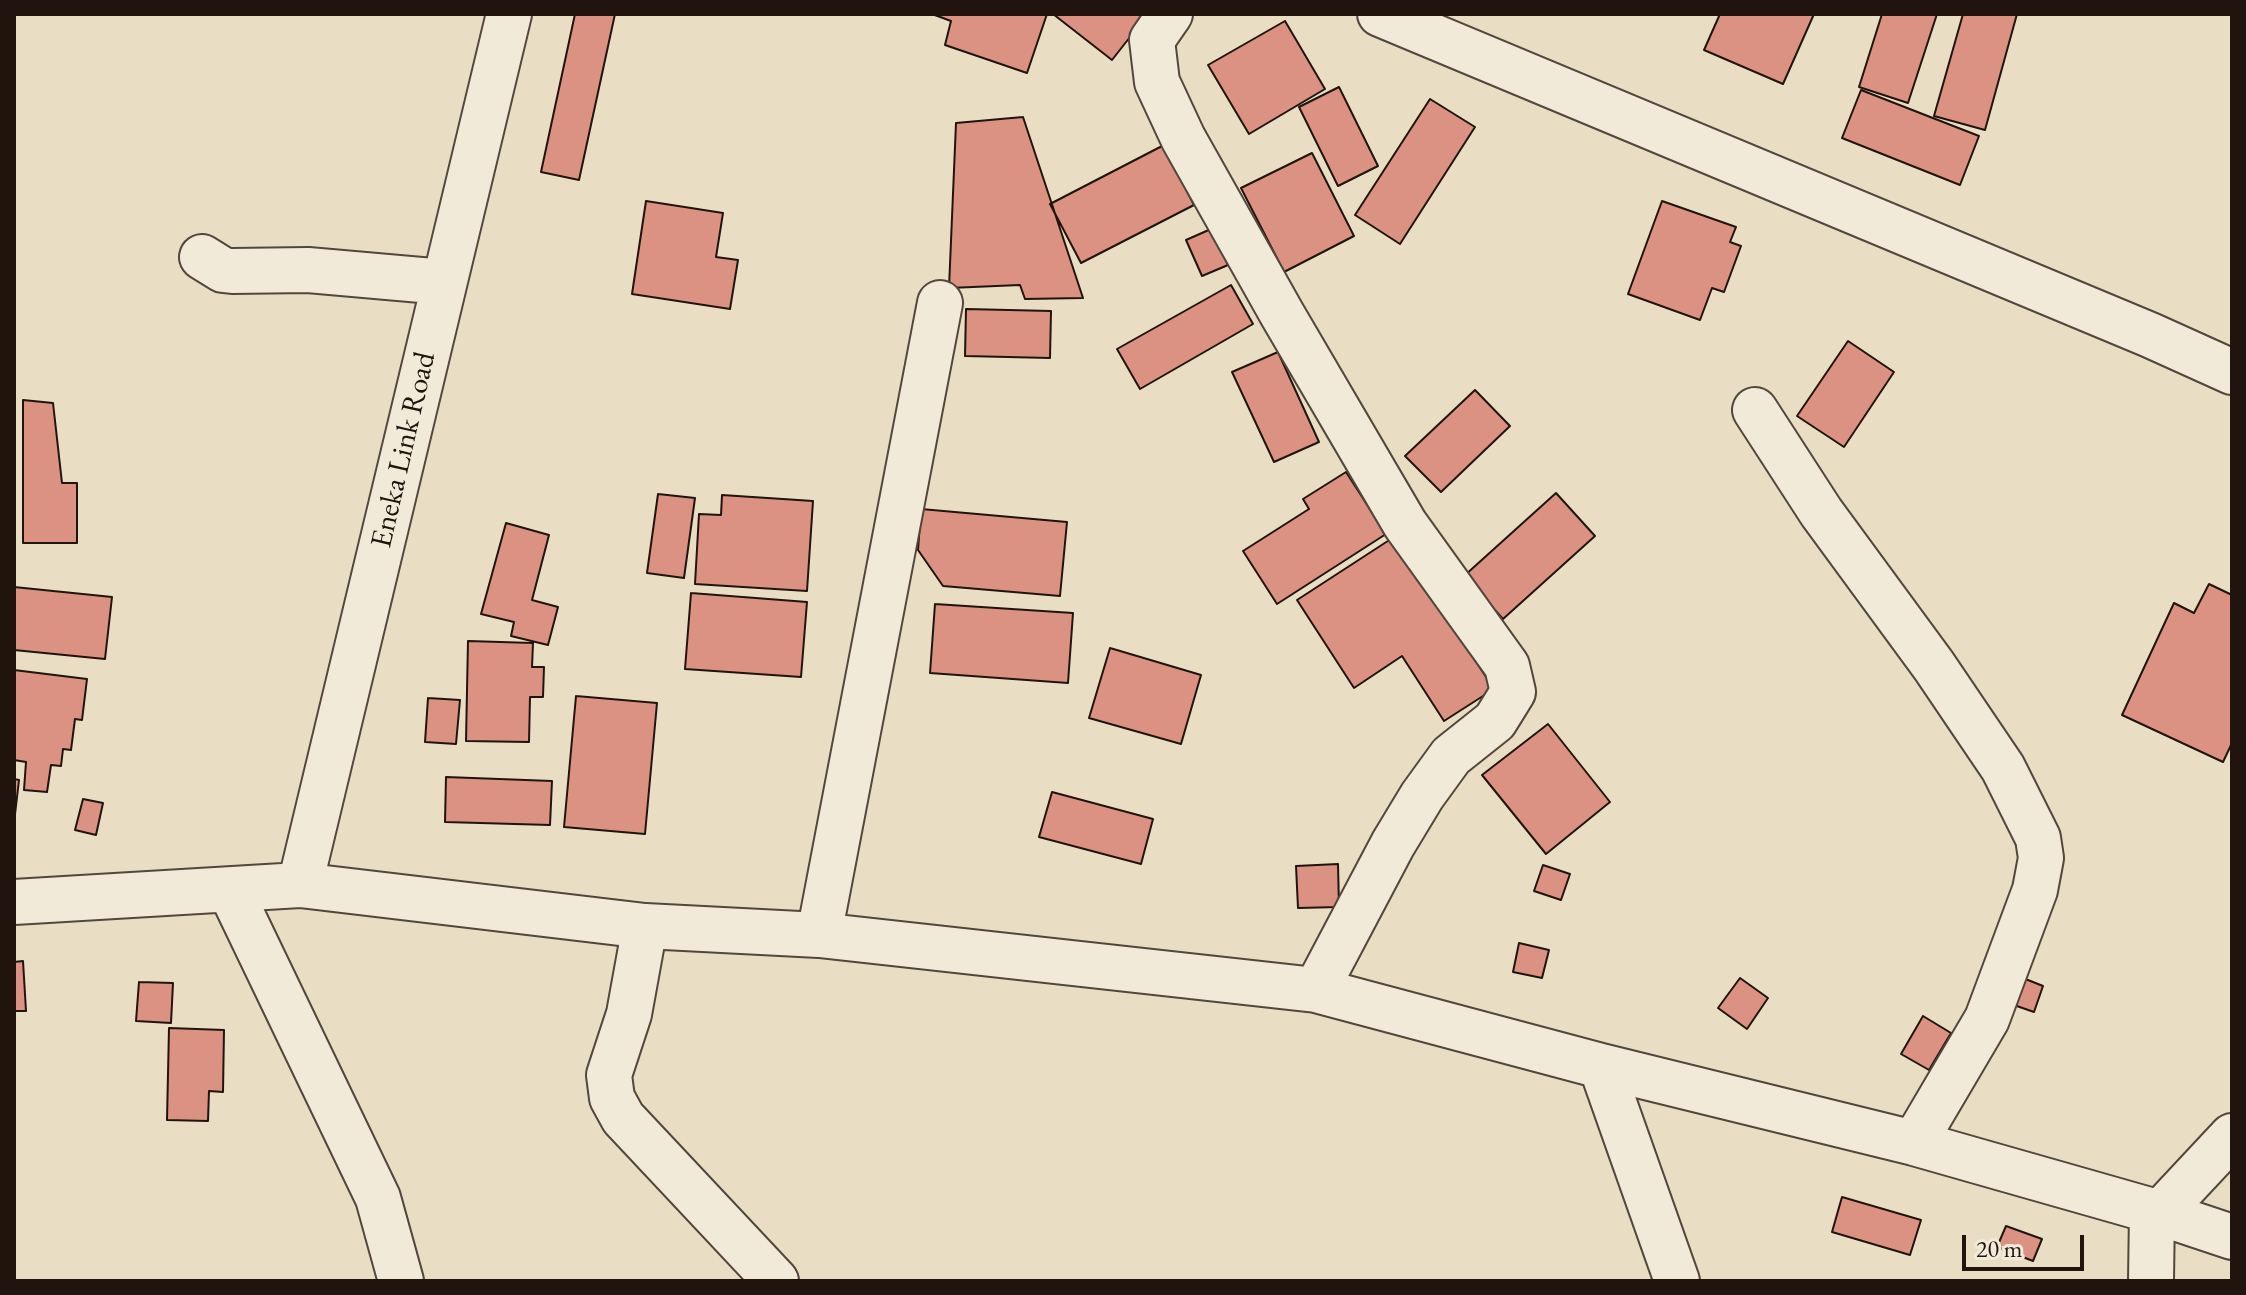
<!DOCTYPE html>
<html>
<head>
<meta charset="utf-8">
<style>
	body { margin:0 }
	#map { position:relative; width:2246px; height:1295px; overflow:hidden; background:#e9dec4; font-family:"EB Garamond",serif }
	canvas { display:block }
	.frame { position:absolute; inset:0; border:16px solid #21140e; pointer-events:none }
	.scale { position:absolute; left:1962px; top:1235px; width:122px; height:36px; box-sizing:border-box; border:4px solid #21140e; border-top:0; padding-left:10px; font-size:24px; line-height:28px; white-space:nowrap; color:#21140e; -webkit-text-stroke:6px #f1ead9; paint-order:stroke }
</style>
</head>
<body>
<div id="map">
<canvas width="2246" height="1295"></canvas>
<div class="frame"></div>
<div class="scale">20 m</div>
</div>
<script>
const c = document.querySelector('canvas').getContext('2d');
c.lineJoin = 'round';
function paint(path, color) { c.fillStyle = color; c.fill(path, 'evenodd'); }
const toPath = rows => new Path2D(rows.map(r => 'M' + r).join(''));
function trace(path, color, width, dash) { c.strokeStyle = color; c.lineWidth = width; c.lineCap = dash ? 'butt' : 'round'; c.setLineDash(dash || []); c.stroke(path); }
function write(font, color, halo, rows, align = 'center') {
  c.font = font + ' "EB Garamond",serif'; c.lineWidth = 8; c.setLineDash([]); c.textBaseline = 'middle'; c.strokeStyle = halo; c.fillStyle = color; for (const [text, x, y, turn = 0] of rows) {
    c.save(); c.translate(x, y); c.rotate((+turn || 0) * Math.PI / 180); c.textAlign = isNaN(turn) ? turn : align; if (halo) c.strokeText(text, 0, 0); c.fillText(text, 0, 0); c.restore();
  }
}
const building = toPath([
	[575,14,615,14,579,180,541,172,575,14],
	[932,14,1047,14,1027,73,945,45,951,21,932,14],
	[1053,14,1148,14,1112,60,1053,14],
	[1720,14,1814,14,1783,84,1704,50,1720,14],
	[1882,14,1937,14,1908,103,1859,87,1882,14],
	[1963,14,2017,14,1985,130,1934,116,1963,14],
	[1285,21,1325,89,1249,134,1208,65,1285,21],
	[1339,87,1378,166,1338,186,1299,107,1339,87],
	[1861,90,1979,136,1960,185,1842,138,1861,90],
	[1430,99,1475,127,1400,244,1355,215,1430,99],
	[1023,117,1083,298,1025,299,1020,285,949,288,956,123,1023,117],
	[1164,145,1194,205,1081,263,1050,204,1164,145],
	[1312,153,1354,236,1284,272,1241,188,1312,153],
	[646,201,723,213,716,257,738,260,730,309,632,294,646,201],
	[1662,201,1736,227,1730,242,1741,246,1724,292,1712,288,1700,320,1628,294,1662,201],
	[1211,229,1228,265,1202,276,1186,240,1211,229],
	[1231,285,1253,324,1140,389,1117,349,1231,285],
	[966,309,1051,311,1050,358,965,356,966,309],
	[1848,341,1894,372,1844,447,1797,416,1848,341],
	[1278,352,1319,442,1274,462,1232,372,1278,352],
	[1475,390,1510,426,1441,492,1405,456,1475,390],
	[23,400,53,403,62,483,77,483,77,543,23,543,23,400],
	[1346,472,1386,534,1277,604,1243,551,1309,509,1303,499,1346,472],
	[1556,493,1595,536,1503,619,1464,576,1556,493],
	[658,494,695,498,684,578,647,573,658,494],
	[722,495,813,501,807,591,695,584,699,514,721,515,722,495],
	[921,509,1067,522,1060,596,943,586,918,550,921,509],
	[506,523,549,535,532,600,558,607,548,645,511,636,514,622,481,614,506,523],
	[1394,537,1494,689,1444,721,1402,656,1354,688,1297,600,1394,537],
	[2209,584,2232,595,2232,743,2223,762,2122,715,2174,603,2194,613,2209,584],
	[14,587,112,597,105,659,14,650,14,587],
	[691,593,807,602,801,677,685,669,691,593],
	[935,604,1073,613,1068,683,930,673,935,604],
	[468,641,533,643,532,667,544,667,543,697,530,697,529,742,466,741,468,641],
	[1110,648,1201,675,1181,744,1089,718,1110,648],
	[14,670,87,679,82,720,75,719,71,750,63,749,61,766,51,765,47,792,24,790,26,762,14,760,14,670],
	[576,696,657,703,645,834,564,827,576,696],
	[428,698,460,700,456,744,425,742,428,698],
	[1548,724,1610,802,1546,854,1482,775,1548,724],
	[446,777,552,781,550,825,445,822,446,777],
	[14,779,19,780,14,823,14,779],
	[1052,792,1153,819,1141,864,1039,837,1052,792],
	[83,799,103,803,96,835,75,830,83,799],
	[1338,864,1339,907,1298,908,1296,866,1338,864],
	[1543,865,1570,874,1561,900,1534,891,1543,865],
	[1519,943,1549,950,1542,978,1513,972,1519,943],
	[23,961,26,1011,14,1011,14,962,23,961],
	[2018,976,2043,986,2034,1012,2008,1003,2018,976],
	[1740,978,1768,998,1747,1029,1718,1008,1740,978],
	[139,982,173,983,171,1023,136,1021,139,982],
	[1923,1016,1951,1033,1929,1070,1901,1054,1923,1016],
	[169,1028,224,1030,223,1092,209,1091,208,1121,167,1120,169,1028],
	[1842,1197,1921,1220,1910,1255,1832,1232,1842,1197],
	[2006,1226,2042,1239,2033,1261,1997,1247,2006,1226]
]);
paint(building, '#db9282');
trace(building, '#21140e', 2);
const minor = toPath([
	[1170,14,1152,40,1157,82,1183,138,1282,314,1405,524,1507,666,1513,692,1495,721,1451,756,1422,796,1393,844,1316,990],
	[1380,14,2150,335,2232,372],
	[202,257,223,270,232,271,308,270,444,282],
	[1755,410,1821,512,1934,666,2003,768,2038,838,2041,858,2035,890,1987,1019,1914,1143],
	[300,885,509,14],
	[230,890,378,1198,401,1281],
	[14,902,300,885,645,926,819,935,1316,990,1601,1066,1914,1143,2160,1213,2232,1237],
	[645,926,629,1014,609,1075,612,1098,623,1118,776,1281],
	[819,935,940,303],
	[1601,1066,1677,1281],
	[2160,1213,2232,1136],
	[2151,1281,2152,1211]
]);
trace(minor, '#53463c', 48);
trace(minor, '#f1ead9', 44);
write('30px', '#21140e', '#f1ead9', [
	["Eneka Link Road",404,450,-77]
]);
</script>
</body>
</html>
